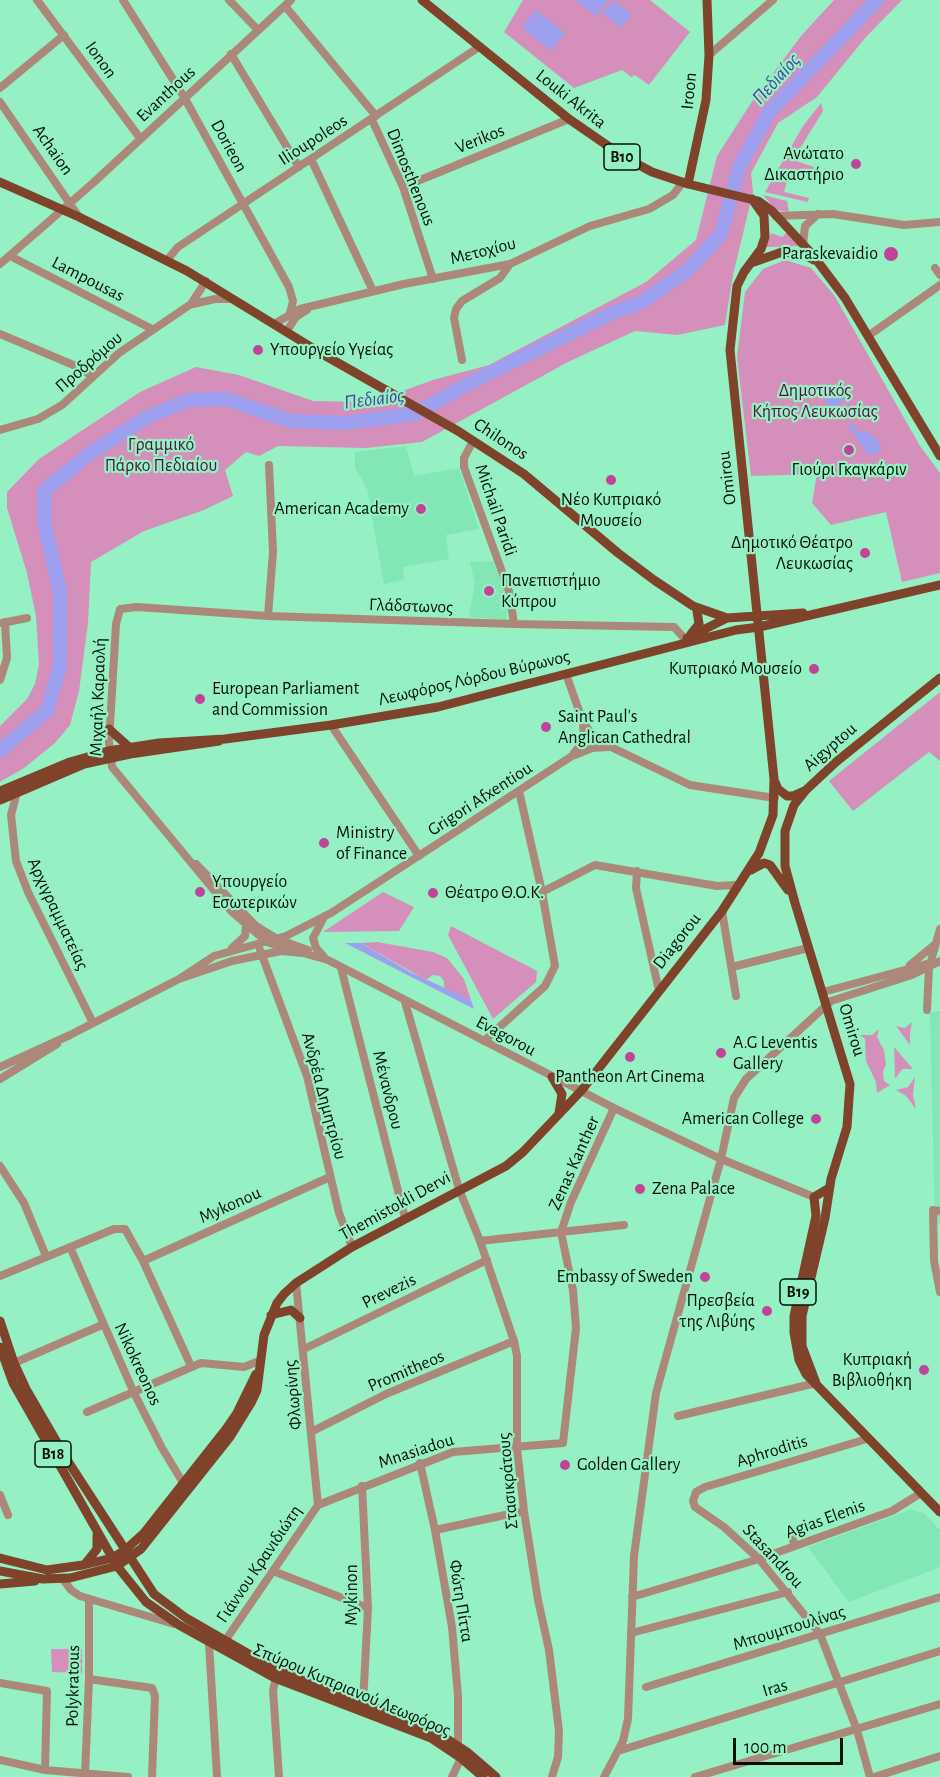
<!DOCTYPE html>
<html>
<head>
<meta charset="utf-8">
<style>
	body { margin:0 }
	#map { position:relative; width:940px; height:1777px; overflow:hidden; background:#95f0c3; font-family:"Alegreya Sans",sans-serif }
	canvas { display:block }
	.scale { position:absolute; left:733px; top:1738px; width:110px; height:27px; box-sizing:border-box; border:3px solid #001307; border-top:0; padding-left:8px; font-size:18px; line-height:21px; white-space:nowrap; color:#001307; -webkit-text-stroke:4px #95f0c3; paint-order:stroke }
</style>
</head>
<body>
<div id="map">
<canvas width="940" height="1777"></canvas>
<div class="scale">100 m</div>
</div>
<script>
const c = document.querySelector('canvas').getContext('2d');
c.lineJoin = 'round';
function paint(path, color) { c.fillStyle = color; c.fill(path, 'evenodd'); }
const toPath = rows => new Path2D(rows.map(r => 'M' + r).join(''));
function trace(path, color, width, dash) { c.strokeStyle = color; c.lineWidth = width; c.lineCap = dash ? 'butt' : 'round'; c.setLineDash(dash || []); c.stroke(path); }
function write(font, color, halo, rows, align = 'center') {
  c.font = font + ' "Alegreya Sans",sans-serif'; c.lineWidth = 4.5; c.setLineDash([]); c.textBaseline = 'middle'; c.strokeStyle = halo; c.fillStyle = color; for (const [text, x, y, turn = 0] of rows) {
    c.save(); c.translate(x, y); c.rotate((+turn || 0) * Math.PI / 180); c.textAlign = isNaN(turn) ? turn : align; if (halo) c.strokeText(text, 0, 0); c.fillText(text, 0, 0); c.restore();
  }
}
paint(toPath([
	[406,446,414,476,459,468,479,529,446,535,449,559,403,567,404,580,384,584,367,488,355,468,355,452],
	[493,561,508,599,506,620,469,617,475,583,470,562],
	[940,1011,940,1224,935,1222,930,1013],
	[910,1510,924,1513,940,1530,940,1567,849,1602,808,1547]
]), '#82e6b5');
paint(toPath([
	[523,0,650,0,690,32,649,85,635,75,631,77,622,70,574,88,504,32],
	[834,0,902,0,866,37,817,97,778,123,751,173,753,192,733,275,725,325,677,335,635,331,568,362,422,442,366,448,278,446,259,456,246,452,225,470,233,496,204,510,144,531,91,562,88,623,79,691,70,725,55,743,24,768,0,782,0,726,27,699,35,684,39,664,36,616,27,573,7,508,7,492,39,459,140,392,196,367,239,375,313,401,372,402,433,380,489,365,646,282,696,240,717,156,751,103,801,36],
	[821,103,823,111,793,160,814,167,811,177,790,170,784,192,809,198,808,202,765,192,803,126],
	[763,195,787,201,789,212,776,210],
	[787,232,799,246,766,247,771,233,782,237],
	[785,260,811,268,834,295,920,446,940,473,940,573,902,582,886,512,831,525,812,503,817,474,751,476,737,357,745,292,763,269],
	[940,692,940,761,929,752,853,811,829,781],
	[383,892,414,907,399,931,323,932],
	[451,926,537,971,536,982,493,1019,448,935],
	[377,942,433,952,447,958,464,979,471,1000,444,989,444,981,440,976,433,975,426,980,361,943],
	[912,1022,910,1033,910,1045,896,1026,905,1028],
	[879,1029,877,1037,884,1050,886,1064,883,1072,884,1081,890,1085,877,1093,876,1082,866,1061,865,1039,860,1035,872,1035],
	[894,1047,913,1069,902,1069,895,1079],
	[915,1077,913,1095,916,1109,906,1096,896,1090,908,1087],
	[51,1649,82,1649,82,1673,52,1672]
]), '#d490bb');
paint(toPath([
	[575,0,608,0,596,16],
	[614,0,632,15,621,28,602,13],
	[536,10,565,33,551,51,522,27],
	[832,390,842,395,846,401,840,401,839,404,846,417,844,419,826,405,825,391],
	[852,423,857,431,869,433,878,440,882,449,875,455,868,455,848,426],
	[345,943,361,943,410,972,471,1000,474,1009]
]), '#9da0ef');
trace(toPath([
	[0,751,47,711,60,665,60,592,45,526,44,491,89,454,149,416,189,400,226,399,291,421,345,423,414,414,466,385,612,313,642,302,688,270,721,234,739,168,768,114,877,0]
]), '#9da0ef', 14);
trace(toPath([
	[37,0,140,138],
	[123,0,184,97,289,287,293,301,290,313],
	[229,0,257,29],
	[285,6,376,116],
	[231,54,299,167],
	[709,55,773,0],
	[0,88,64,35],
	[0,102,79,217],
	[372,120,403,187,433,279],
	[311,159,373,291],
	[403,187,569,119],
	[776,216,833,214,904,225,940,222],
	[803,244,805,226,818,214],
	[10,256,152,329],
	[167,260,178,247,479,47],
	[0,264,93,183,291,0],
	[935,268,940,275],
	[193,304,215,299,231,299],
	[274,324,300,309,404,284,510,264,590,226,649,209,673,195,683,182],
	[286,332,296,317,307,310],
	[0,334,78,367,92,376],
	[868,336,940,285],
	[462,360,454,318,456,309,462,301,500,278,510,264],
	[0,430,38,419,62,405,119,353,191,304,206,281],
	[473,441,464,458,464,467,509,591,514,624],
	[268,616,273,552,269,465],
	[2,623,27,618],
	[566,674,583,722,591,733,611,747,690,785,775,798],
	[0,680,7,658,5,622],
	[331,725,419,856],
	[575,755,592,748,609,747],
	[17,792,11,815,16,861,28,892,93,1023],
	[196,864,256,926,277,939,308,950],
	[637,871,636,888,659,991],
	[542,892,595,865,717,886,738,885],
	[722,911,736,996],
	[323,919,313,938,316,948,324,957],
	[232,948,245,936,246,926],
	[260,950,307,1076,339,1213,352,1247],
	[293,951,267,942,232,912,112,767,109,742,116,624,120,609,137,607,268,616,514,624,674,627,685,639],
	[910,965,933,946],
	[732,967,808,948],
	[341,968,405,1218],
	[179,979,232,961,281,951,303,953,328,960,614,1108,721,1159,814,1197],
	[823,992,934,962],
	[405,1002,459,1189,480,1241,514,1341,517,1356,517,1448,524,1511,538,1600,549,1650,559,1731,558,1757,552,1777],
	[927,1010,929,968,940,929],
	[484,1041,545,986,555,966,542,892,519,791],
	[0,1067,70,1035,179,979,214,956,286,936,331,913,572,756,584,740,583,722],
	[0,1079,57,1044],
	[0,1166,24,1203,46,1256],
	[940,1211,933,1210,934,1261,940,1292],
	[480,1241,624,1225],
	[70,1247,134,1393,162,1448,185,1486],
	[143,1261,330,1177],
	[0,1276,114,1229,125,1229,143,1261,191,1366],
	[296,1283,318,1505],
	[304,1349,487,1260],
	[14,1363,102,1325],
	[87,1412,201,1363,244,1367,259,1361],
	[678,1416,816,1383],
	[311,1432,386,1394,514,1341],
	[867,1439,705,1487,696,1492,693,1501,695,1507,724,1527,759,1559,820,1634,857,1730,870,1777],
	[420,1463,435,1530,452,1627,458,1696,458,1745],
	[362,1486,368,1608,363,1704],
	[0,1495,8,1515],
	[318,1505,453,1452,563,1443,576,1328,573,1290,561,1232,571,1202,614,1108],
	[435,1530,524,1511],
	[791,1534,795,1546],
	[273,1571,368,1608],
	[62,1578,71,1590,80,1596,174,1624],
	[632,1597,759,1559,892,1511,921,1493],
	[631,1633,788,1592],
	[225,1641,318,1505],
	[209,1643,217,1777],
	[277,1674,273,1690,279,1777],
	[89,1679,152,1688,155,1696,152,1777],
	[0,1683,47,1691,45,1770],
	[646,1687,940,1597],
	[618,1751,940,1651],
	[0,1760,45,1770,128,1777],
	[85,1774,89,1679,89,1599],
	[452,1777,461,1758],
	[604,1777,623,1741,628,1719,634,1556,656,1393,721,1159,734,1098,746,1079,831,1001,912,975,940,961],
	[695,1777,940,1704],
	[874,1777,940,1756]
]), '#ac887a', 8);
trace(toPath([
	[422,0,569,119,624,157,652,172,688,184,758,201,772,211,812,254,845,298,940,456],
	[0,182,79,217,187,271,324,355,458,431,524,474,618,553,654,580,693,606,727,618],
	[688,184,706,100,709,55,707,0],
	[754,262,782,252,803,254,814,260],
	[691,634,699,624,697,611],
	[687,638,727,618,803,613],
	[109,729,129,747],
	[775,782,778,789,787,796,793,796,804,791],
	[0,791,70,762,108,751,159,743,225,739,331,725,438,707,736,630,759,627,940,585],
	[0,800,84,764,130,754,219,741],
	[751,870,764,863,770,865,788,890],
	[552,1077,562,1094,559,1113],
	[829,1188,814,1197,816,1216,794,1316,794,1333,799,1360,806,1374,940,1512],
	[271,1315,291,1310,300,1318],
	[0,1321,14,1363,26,1389,69,1463,154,1594,186,1618,266,1664,304,1681,430,1728,467,1752,496,1777],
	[0,1347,13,1383,117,1566,146,1602,179,1625,275,1678,431,1738,461,1758,483,1777],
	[816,1383,802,1346,802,1316,825,1218,831,1179,847,1127,850,1084,795,903,785,866,785,831,794,805,806,790,836,762,940,678],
	[0,1558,47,1570,83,1565,112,1558,124,1551,144,1533,226,1429,237,1413,256,1374],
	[85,1564,97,1549,97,1535],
	[0,1571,43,1579,70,1578,117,1566,141,1549,230,1437,251,1403,257,1390,264,1335,277,1303,284,1294,296,1283,352,1247,506,1166,523,1152,581,1091,722,911,759,853,773,815,774,779,730,350,737,286,744,272,761,249,765,237,764,216,752,199],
	[0,1584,35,1581]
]), '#7f422a', 9);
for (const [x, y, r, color] of [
	[856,164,6,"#be4599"],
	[891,254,8,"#be4599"],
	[258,350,6,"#be4599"],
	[849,450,6,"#be4599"],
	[611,480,6,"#be4599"],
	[421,509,6,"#be4599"],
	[865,553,6,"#be4599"],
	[489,591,6,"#be4599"],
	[814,669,6,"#be4599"],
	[200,699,6,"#be4599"],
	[546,727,6,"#be4599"],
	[324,843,6,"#be4599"],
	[200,892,6,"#be4599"],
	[433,893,6,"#be4599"],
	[721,1053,6,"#be4599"],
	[630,1057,6,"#be4599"],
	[816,1119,6,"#be4599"],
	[640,1189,6,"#be4599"],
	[705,1277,6,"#be4599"],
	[767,1311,6,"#be4599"],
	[924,1370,6,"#be4599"],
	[565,1465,6,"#be4599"]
]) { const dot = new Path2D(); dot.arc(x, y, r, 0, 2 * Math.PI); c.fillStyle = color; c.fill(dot); trace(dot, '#95f0c3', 2); }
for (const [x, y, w] of [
	[622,157,36],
	[798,1292,36],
	[53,1454,36]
]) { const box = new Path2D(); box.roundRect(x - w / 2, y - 13, w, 26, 4.5); c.fillStyle = '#95f0c3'; c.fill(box); trace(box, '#001307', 1.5); }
write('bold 16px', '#001307', null, [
	["B10",622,157],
	["B19",798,1292],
	["B18",53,1454]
]);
write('18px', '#001307', '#95f0c3', [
	["Ionon",101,60,54],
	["Iroon",689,91,-84],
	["Evanthous",166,94,-43],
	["Louki Akrita",571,99,38],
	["Verikos",480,139,-22],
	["Ilioupoleos",313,140,-33],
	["Dorieon",229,146,61],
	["Achaion",53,150,55],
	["Dimosthenous",411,177,68],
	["Μετοχίου",483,251,-14],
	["Lampousas",88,279,27],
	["Προδρόμου",89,362,-41],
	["Chilonos",501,439,33],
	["Omirou",727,478,-97],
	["Michail Paridi",496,510,71],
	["Γλάδστωνος",411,606,2],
	["Λεωφόρος Λόρδου Βύρωνος",474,678,-13],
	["Μιχαήλ Καραολή",98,697,-88],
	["Aigyptou",830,747,-41],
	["Grigori Afxentiou",480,799,-33],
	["Αρχιγραμματείας",58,914,65],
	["Diagorou",677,941,-52],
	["Omirou",852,1030,73],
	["Evagorou",506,1036,28],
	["Μένανδρου",388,1090,76],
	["Ανδρέα Δημητρίου",324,1096,75],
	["Zenas Kanther",574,1163,-66],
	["Mykonou",230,1205,-24],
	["Themistokli Dervi",395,1206,-29],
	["Prevezis",389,1291,-26],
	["Nikokreonos",138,1364,65],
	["Promitheos",406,1371,-23],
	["Φλωρίνης",293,1395,-95],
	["Mnasiadou",416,1451,-18],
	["Aphroditis",772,1451,-17],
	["Στασικράτους",508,1481,-95],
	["Agias Elenis",825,1519,-20],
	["Stasandrou",773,1556,47],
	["Γιάννου Κρανιδιώτη",259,1564,-56],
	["Mykinon",352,1595,-90],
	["Φώτη Πίττα",461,1601,81],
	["Μπουμπουλίνας",789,1628,-17],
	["Polykratous",73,1686,-89],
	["Iras",775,1688,-17],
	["Σπύρου Κυπριανού Λεωφόρος",352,1690,23]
]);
write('18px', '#001307', '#95f0c3', [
	["Ανώτατο",844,154,"right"],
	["Δικαστήριο",844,175,"right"],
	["Paraskevaidio",878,254,"right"],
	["Υπουργείο Υγείας",270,350],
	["Γιούρι Γκαγκάριν",849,470,"center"],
	["Νέο Κυπριακό",611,500,"center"],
	["Μουσείο",611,521,"center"],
	["American Academy",409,509,"right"],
	["Δημοτικό Θέατρο",853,543,"right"],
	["Λευκωσίας",853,564,"right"],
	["Πανεπιστήμιο",501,581],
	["Κύπρου",501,602],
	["Κυπριακό Μουσείο",802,669,"right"],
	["European Parliament",212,689],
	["and Commission",212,710],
	["Saint Paul's",558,717],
	["Anglican Cathedral",558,738],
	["Ministry",336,833],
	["of Finance",336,854],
	["Υπουργείο",212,882],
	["Εσωτερικών",212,903],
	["Θέατρο Θ.Ο.Κ.",445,893],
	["A.G Leventis",733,1043],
	["Gallery",733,1064],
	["Pantheon Art Cinema",630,1077,"center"],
	["American College",804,1119,"right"],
	["Zena Palace",652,1189],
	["Embassy of Sweden",693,1277,"right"],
	["Πρεσβεία",755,1301,"right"],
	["της Λιβύης",755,1322,"right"],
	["Κυπριακή",912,1360,"right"],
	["Βιβλιοθήκη",912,1381,"right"],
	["Golden Gallery",577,1465]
], 'left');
write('18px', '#550f42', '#95f0c3', [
	["Δημοτικός",815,391],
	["Κήπος Λευκωσίας",815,412],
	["Γραμμικό",161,445],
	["Πάρκο Πεδιαίου",161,466]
]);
write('italic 20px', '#48429d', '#95f0c3', [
	["Πεδιαίος",776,79,-48],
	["Πεδιαίος",374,399,-7]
]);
</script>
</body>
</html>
